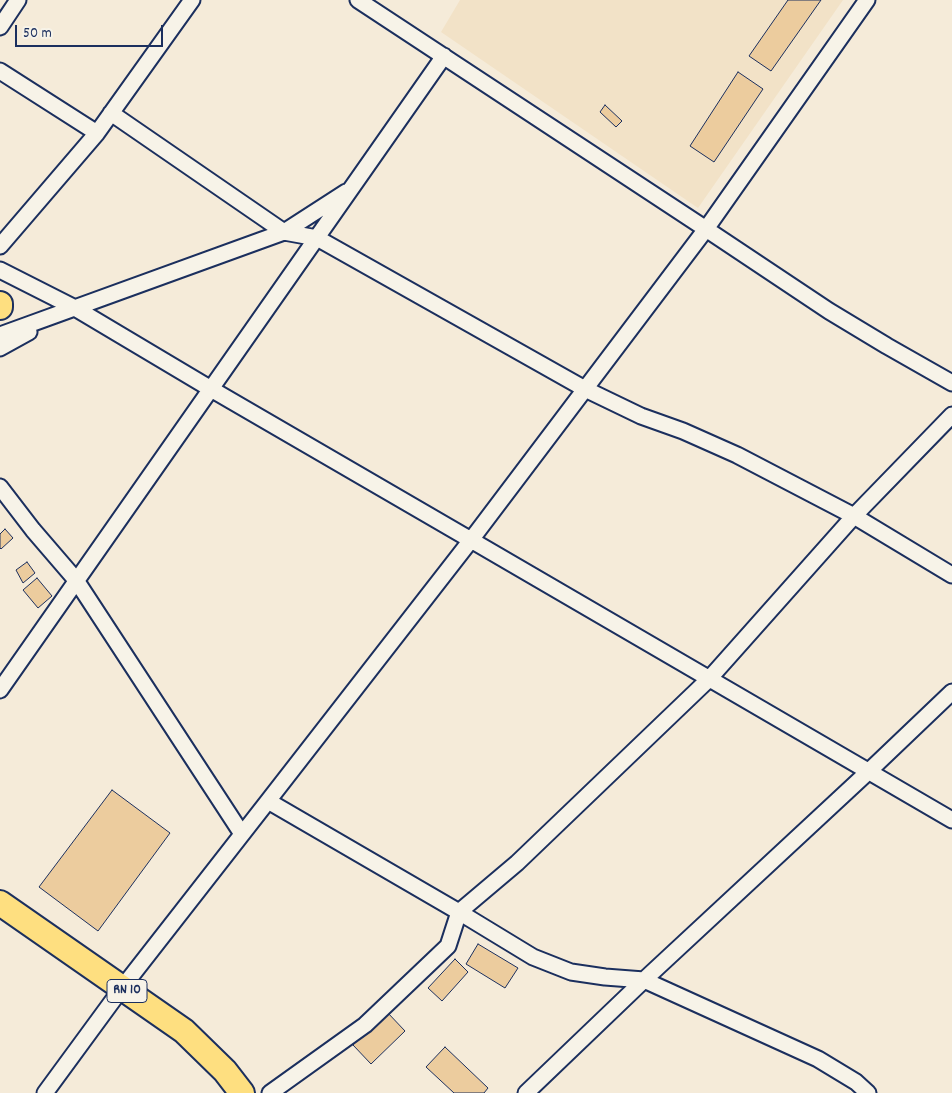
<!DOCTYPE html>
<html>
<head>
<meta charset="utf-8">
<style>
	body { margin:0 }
	#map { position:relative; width:952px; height:1093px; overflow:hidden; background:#f5ebd9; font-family:Dekko,sans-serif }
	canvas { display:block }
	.scale { position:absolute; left:15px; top:25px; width:148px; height:22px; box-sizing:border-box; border:2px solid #1b2f5e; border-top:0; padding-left:6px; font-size:15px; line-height:18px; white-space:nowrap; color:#1b2f5e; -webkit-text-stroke:4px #f7f3e8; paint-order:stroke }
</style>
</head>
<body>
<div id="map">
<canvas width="952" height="1093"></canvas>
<div class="scale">50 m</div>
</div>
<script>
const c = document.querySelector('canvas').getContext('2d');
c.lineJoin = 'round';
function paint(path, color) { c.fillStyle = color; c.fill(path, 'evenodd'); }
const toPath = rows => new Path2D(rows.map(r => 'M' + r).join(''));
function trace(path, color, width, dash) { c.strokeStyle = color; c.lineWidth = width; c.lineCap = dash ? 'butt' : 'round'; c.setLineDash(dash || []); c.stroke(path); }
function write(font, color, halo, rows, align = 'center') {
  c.font = font + ' Dekko,sans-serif'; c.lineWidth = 4; c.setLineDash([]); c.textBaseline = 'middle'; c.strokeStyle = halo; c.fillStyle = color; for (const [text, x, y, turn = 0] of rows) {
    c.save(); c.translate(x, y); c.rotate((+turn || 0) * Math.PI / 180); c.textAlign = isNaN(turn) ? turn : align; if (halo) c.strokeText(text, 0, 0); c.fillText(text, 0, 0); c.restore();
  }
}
paint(toPath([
	[460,0,843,0,698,208,441,32]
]), '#f2e2c7');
const building = toPath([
	[788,0,821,0,771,71,749,56,788,0],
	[738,72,763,89,714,162,690,146,738,72],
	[605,105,622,121,616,127,600,112,605,105],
	[5,529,13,538,1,549,0,548,0,534,5,529],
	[27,562,35,573,23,583,16,570,27,562],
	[37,578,52,596,38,608,23,590,37,578],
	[112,790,170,833,98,931,39,887,112,790],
	[478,944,518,968,505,988,466,964,478,944],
	[455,959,468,972,442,1001,428,988,455,959],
	[387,1012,405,1031,371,1064,353,1045,387,1012],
	[445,1047,488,1088,484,1093,454,1093,426,1067,445,1047]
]);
paint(building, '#eccc9e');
trace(building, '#1b2f5e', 1);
const minor = toPath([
	[358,0,706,229,829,311,887,346,952,383],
	[0,27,18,0],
	[0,71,97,133],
	[111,113,284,232,317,238,585,389,641,416,683,431,737,455,854,516,952,575],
	[0,246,97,133,192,0],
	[0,270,75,308,211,389,471,540,952,820],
	[0,335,284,232,346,192],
	[0,348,29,332],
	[0,487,33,530,76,580,242,834],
	[0,690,444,56],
	[268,801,471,540,706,229,867,0],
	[45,1093,122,988,268,801,459,912,517,863,709,679,854,516,952,415],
	[270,1093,365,1025,448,946,459,912,533,957,571,972,605,977,644,980,818,1059,856,1082,868,1093],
	[526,1093,644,980,868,772,952,692]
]);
const primary = toPath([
	[0,304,0,307],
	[0,903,184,1031,225,1071,242,1093]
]);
trace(minor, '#1b2f5e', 19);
trace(primary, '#1b2f5e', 28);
trace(minor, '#f7f3e8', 15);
trace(primary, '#fedf80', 24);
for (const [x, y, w] of [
	[127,991,40]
]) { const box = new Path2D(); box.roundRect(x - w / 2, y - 11.5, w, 23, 4); c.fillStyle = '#f7f3e8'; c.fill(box); trace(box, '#1b2f5e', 1); }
write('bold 14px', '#1b2f5e', null, [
	["RN 10",127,991]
]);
</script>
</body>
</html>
